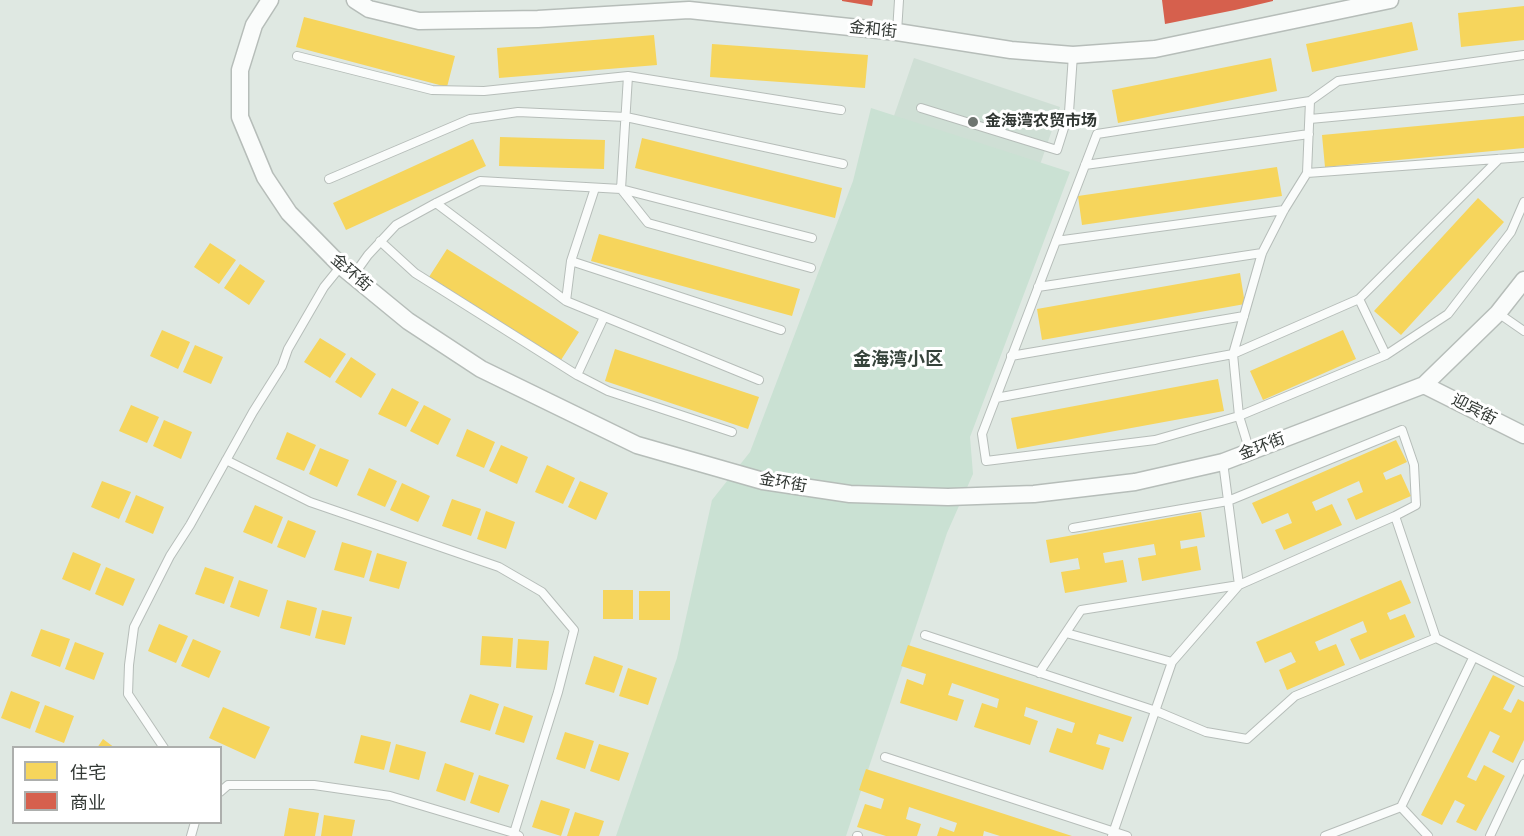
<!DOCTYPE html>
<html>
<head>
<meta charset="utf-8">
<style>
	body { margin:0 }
	#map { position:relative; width:1524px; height:836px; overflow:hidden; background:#dfe8e2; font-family:"Fira Sans Condensed","Noto Sans SC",sans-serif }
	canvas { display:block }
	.legend { position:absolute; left:12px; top:746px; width:210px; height:78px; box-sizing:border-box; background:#fff; border:2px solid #adafad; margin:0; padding:8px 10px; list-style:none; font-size:18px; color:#313733 }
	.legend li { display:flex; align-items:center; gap:12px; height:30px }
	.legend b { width:30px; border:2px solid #adafad }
</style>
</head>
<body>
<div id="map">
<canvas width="1524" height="836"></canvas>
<ul class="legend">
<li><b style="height:16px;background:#f6d55c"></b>住宅</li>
<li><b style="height:16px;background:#d6604d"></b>商业</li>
</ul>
</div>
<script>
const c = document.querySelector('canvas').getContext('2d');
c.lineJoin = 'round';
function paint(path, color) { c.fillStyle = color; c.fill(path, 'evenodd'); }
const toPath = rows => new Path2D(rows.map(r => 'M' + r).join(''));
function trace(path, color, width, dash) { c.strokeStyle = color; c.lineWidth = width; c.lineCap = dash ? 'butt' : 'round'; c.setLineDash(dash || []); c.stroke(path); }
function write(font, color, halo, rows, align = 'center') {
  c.font = font + ' "Fira Sans Condensed","Noto Sans SC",sans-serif'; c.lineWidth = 6; c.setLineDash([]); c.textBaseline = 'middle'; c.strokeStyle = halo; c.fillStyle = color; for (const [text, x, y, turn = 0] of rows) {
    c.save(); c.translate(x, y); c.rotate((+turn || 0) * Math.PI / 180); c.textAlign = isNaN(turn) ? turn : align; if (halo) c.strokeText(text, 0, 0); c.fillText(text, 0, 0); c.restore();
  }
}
paint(toPath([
	[914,58,1060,107,1033,185,887,136]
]), '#cfdfd5');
paint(toPath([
	[871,108,1070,172,970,437,973,474,947,533,846,836,616,836,677,658,712,500,750,452,853,181]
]), '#cae1d3');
paint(toPath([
	[1524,6,1524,40,1461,47,1458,13],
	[304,17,455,56,447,87,296,47],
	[1412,22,1418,50,1312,72,1306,44],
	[654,35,657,65,499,78,497,48],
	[712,44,868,55,865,88,710,77],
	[1271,58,1277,91,1118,123,1112,90],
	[1524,116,1524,148,1325,167,1322,135],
	[500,137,605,140,604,169,499,166],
	[642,138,842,188,835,218,635,168],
	[473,139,486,166,346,230,333,203],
	[1277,167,1282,196,1082,225,1078,196],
	[1478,198,1504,222,1401,335,1374,311],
	[599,234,800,289,792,316,591,261],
	[210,243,236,260,219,284,194,267],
	[447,249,579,332,561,360,429,277],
	[240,264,265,281,249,305,224,288],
	[1240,273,1245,304,1042,340,1037,309],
	[162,330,190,342,178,369,150,356],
	[1343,330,1356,359,1263,400,1250,371],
	[320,338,346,354,330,378,304,362],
	[195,345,223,357,211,384,183,372],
	[615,349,759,397,748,429,605,381],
	[351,357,376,374,361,398,335,382],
	[1218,379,1224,411,1017,449,1011,418],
	[392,388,419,402,406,427,378,414],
	[131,405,159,417,147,443,119,431],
	[424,405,451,419,438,445,410,431],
	[164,420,192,432,181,459,153,446],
	[467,429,495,442,484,468,456,456],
	[287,432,316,445,304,471,276,459],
	[1396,440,1407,462,1383,473,1386,480,1401,474,1411,496,1356,520,1347,499,1363,492,1359,481,1312,502,1316,511,1332,504,1342,525,1284,550,1275,530,1292,523,1288,513,1262,524,1252,503],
	[501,445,528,457,517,484,489,471],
	[320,448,349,460,337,487,309,474],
	[547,465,575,478,563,504,535,492],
	[369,468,397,481,385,507,357,495],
	[102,481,131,492,119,519,91,507],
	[580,481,608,493,596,520,568,507],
	[402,483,430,496,418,522,390,510],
	[136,495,164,507,153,534,125,522],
	[452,499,481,509,471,536,442,526],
	[255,505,283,517,272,544,243,532],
	[486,511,515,522,506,549,477,539],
	[1201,512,1205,537,1180,541,1181,549,1197,546,1201,570,1142,581,1138,558,1156,555,1154,544,1103,553,1105,563,1123,560,1127,582,1065,593,1061,572,1080,569,1078,558,1050,563,1046,540],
	[288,520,316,531,305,558,277,547],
	[342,542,372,551,364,578,334,570],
	[73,552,101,564,90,591,62,579],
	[377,553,407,562,399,589,369,581],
	[106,567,135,579,123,606,95,594],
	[205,567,234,577,224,604,195,594],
	[239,580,268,590,259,617,230,607],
	[1401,580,1411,603,1387,613,1390,620,1405,614,1415,637,1360,660,1350,639,1367,632,1363,621,1315,642,1319,651,1336,644,1345,665,1287,690,1279,670,1296,662,1291,652,1265,663,1256,642],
	[603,590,633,590,633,619,603,619],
	[639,591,670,591,670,620,639,620],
	[287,600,317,608,310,636,280,628],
	[322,610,352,617,345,645,315,638],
	[159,624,188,636,176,663,148,651],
	[41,629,70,639,60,667,31,656],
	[482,636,513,638,511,667,480,665],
	[193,639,221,651,209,678,181,666],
	[518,639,549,641,547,670,516,668],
	[75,642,104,653,94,680,65,669],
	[908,645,1132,717,1123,742,1099,734,1096,744,1110,748,1103,770,1049,752,1057,728,1072,733,1075,723,1026,707,1024,716,1038,721,1030,745,974,727,982,703,997,708,999,699,952,683,948,695,964,700,957,721,900,703,907,679,923,685,926,674,901,666],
	[594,656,623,666,614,693,585,684],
	[628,668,657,678,648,705,619,696],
	[1493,675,1515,686,1503,709,1511,713,1518,699,1524,702,1524,740,1513,763,1492,752,1500,736,1490,731,1467,777,1476,781,1484,765,1505,776,1476,831,1456,822,1465,805,1455,800,1442,825,1421,815],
	[11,691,40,702,30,729,1,718],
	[470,694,499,704,490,731,460,722],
	[45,705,74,716,64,743,35,732],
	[504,706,533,716,524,743,495,734],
	[223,707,270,727,255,759,209,738],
	[565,732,594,741,585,769,556,759],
	[361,735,391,742,384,770,354,763],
	[103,739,115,748,97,748],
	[396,744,426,752,419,780,389,772],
	[599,744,629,753,619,781,590,771],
	[445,763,474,773,465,801,436,791],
	[866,769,1072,836,1000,836,984,831,983,836,937,836,940,827,954,832,957,823,909,807,906,819,921,824,917,836,886,836,857,827,865,804,881,809,884,799,859,790],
	[479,775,509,785,499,813,470,803],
	[541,800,570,809,561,836,532,827],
	[289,808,319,813,315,836,284,836],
	[575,812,604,821,599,836,567,836],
	[324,815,355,820,352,836,321,836]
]), '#f6d55c');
paint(toPath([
	[842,0,873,0,872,6,842,1],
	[1162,0,1273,0,1273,1,1235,10,1165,24]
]), '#d6604d');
const service = toPath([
	[897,32,899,0],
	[297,56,432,90,484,91,628,76,841,110],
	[628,76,621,189,648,223,811,268],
	[1310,101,1097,134,982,434,986,461,1155,440,1239,416,1386,355,1448,314,1511,232,1524,202],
	[921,108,1057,150,1069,112,1073,55],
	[1310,119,1524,99],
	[1085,165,1309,134],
	[1307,173,1524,157],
	[329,179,470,119,518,112,626,117,843,164],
	[436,203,566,301,759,380],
	[380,241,415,273,577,375,608,391,732,432],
	[1056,241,1284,210],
	[571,261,781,330],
	[353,276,368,255,396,225,436,203,480,181,621,189,812,238],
	[1038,287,1262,253],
	[1359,299,1386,355],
	[566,301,571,261,595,188],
	[1498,313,1524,331],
	[1011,356,1244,316],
	[577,375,604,317],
	[996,398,1233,354,1359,299,1499,159],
	[1250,452,1239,416,1233,354,1262,253,1284,210,1307,173,1310,101,1338,81,1524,55],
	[226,460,310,502,499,567,542,592,574,630,558,692,514,833],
	[1073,528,1228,501,1402,430,1414,465,1416,505,1395,516],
	[1066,633,1172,662],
	[925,635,1156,711,1206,732,1247,739,1295,696,1436,638,1524,682],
	[1039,673,1081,610,1239,585,1395,516,1436,638],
	[164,748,128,694,129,665,134,627,170,556,190,525,253,412,282,366,288,349,324,287,341,266],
	[885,757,1127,836],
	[220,792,228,785,314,785,390,796,514,833,519,836],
	[1401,807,1428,836],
	[191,836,195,822],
	[857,836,858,836],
	[1112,836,1172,662,1239,585,1223,462],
	[1325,836,1401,807,1473,658],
	[1490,836,1524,764]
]);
const minor = toPath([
	[270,0,254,25,240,70,240,117,265,177,289,213,341,266,408,321,481,369,637,445,763,481,850,494,948,497,1034,494,1135,482,1223,462,1424,385,1498,313,1524,280],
	[355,0,369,9,419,21,538,19,689,10,897,32,1011,50,1073,55,1155,49,1390,0],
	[1424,385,1524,435]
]);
trace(service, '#b6bdb9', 10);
trace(minor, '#b6bdb9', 19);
trace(service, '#fafcfb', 8);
trace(minor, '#fafcfb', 16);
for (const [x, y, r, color] of [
	[973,122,6,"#6e7570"]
]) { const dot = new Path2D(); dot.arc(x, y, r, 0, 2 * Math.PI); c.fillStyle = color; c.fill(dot); trace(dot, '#fff', 2); }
write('16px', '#313733', '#fff', [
	["金和街",873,30,6],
	["金环街",351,273,41],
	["迎宾街",1474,410,27],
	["金环街",1262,447,-21],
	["金环街",783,483,10]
]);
write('bold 16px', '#313733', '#fff', [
	["金海湾农贸市场",985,122]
], 'left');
write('bold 18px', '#36433b', '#fff', [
	["金海湾小区",898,360]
]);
</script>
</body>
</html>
